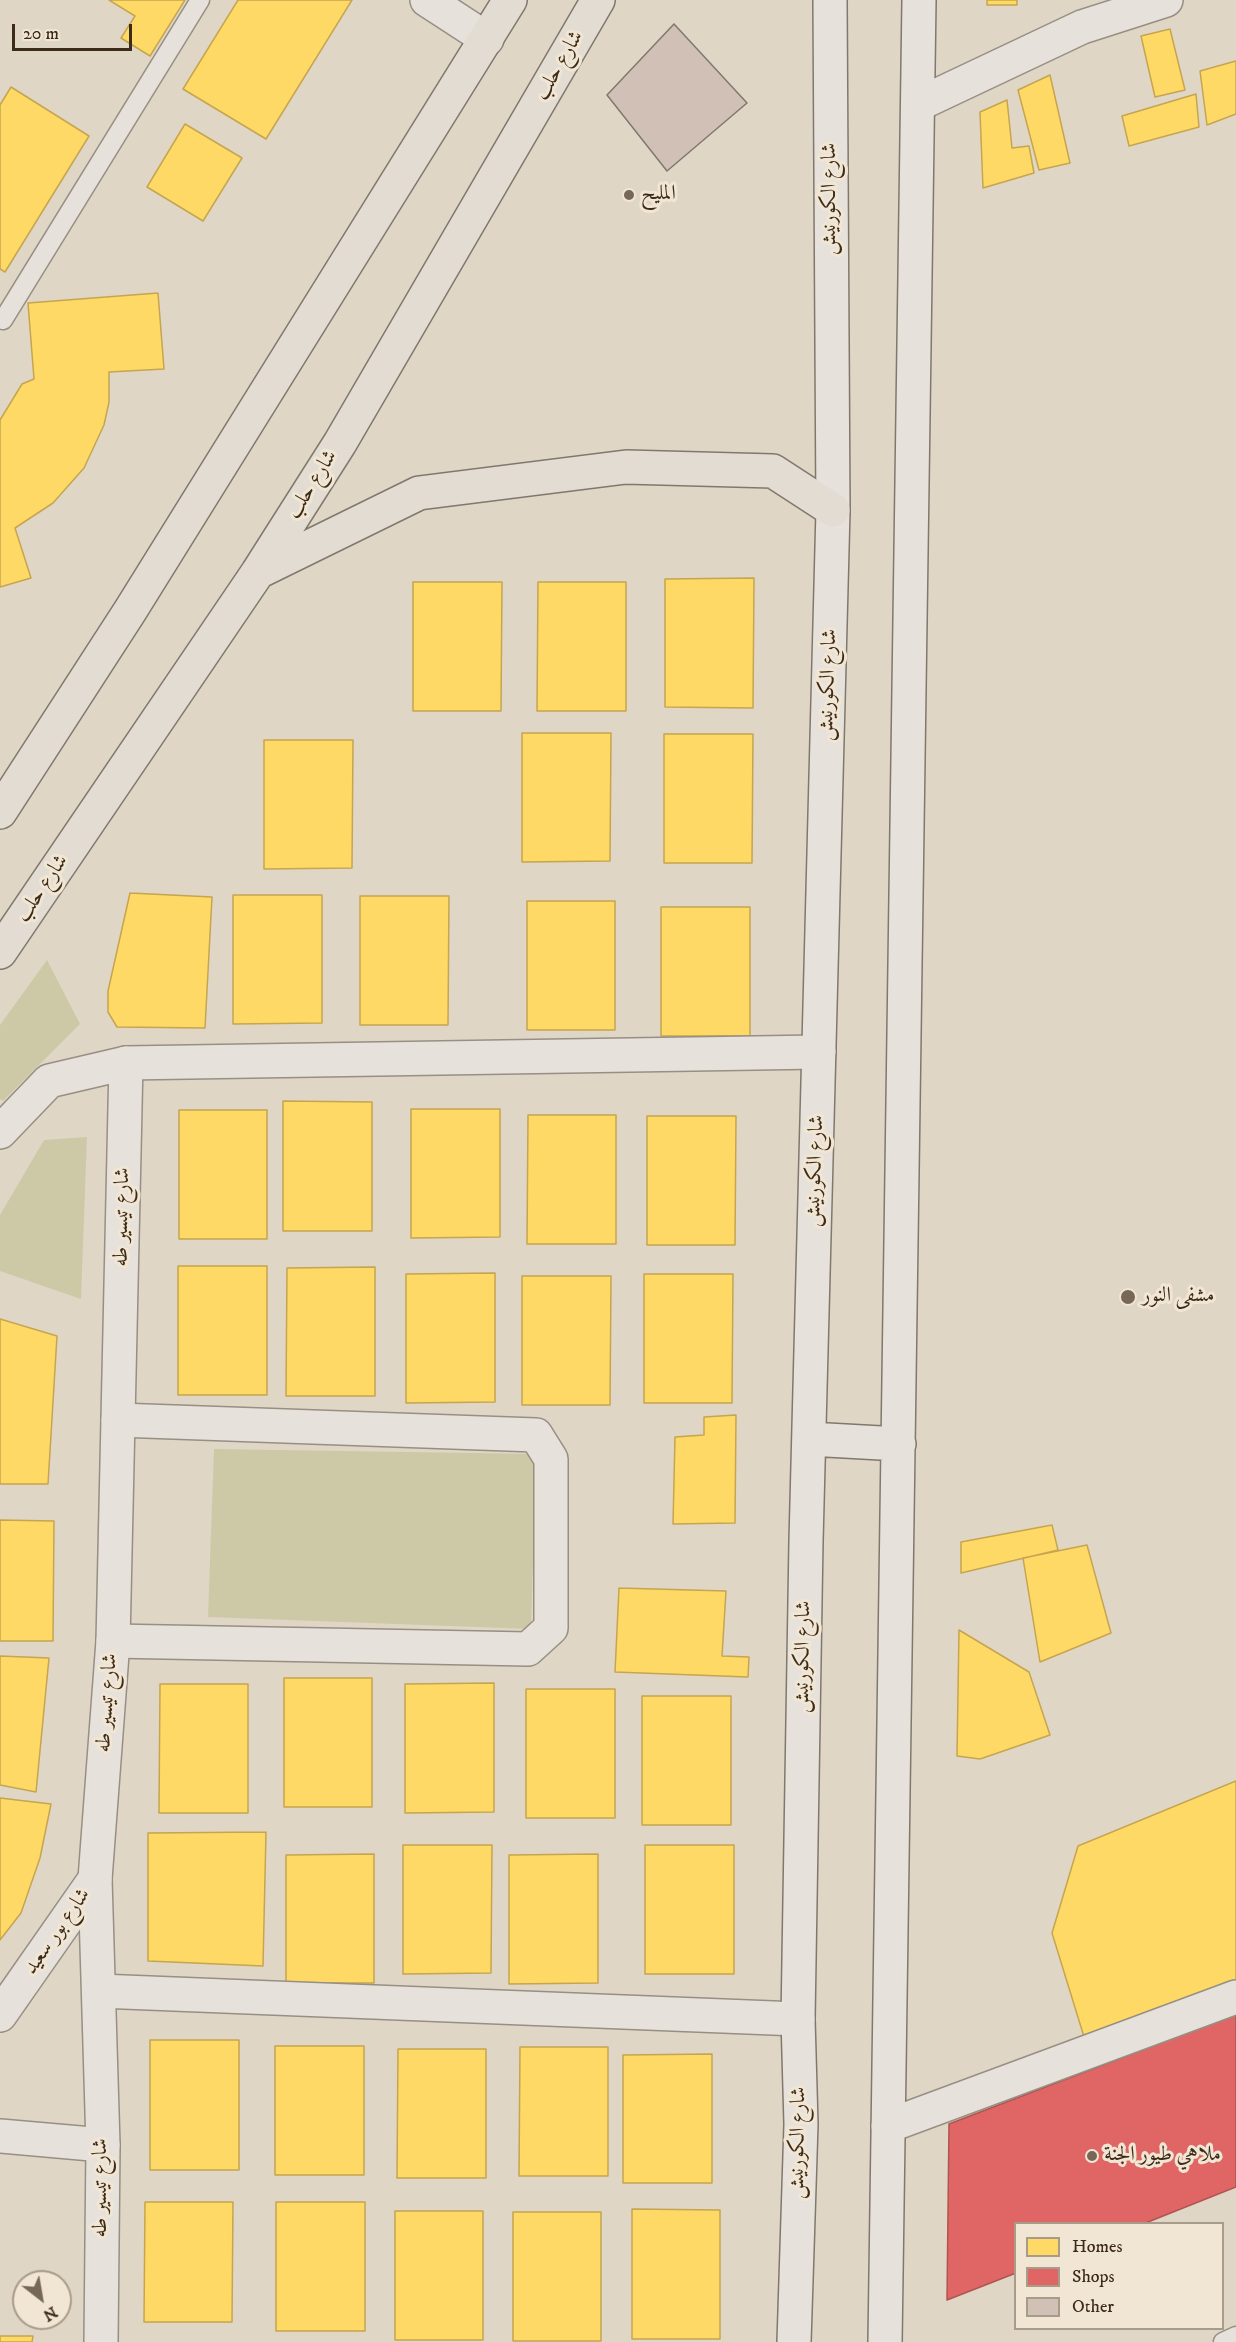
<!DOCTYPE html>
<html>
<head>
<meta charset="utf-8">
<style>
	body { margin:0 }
	#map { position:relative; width:1236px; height:2342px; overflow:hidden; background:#e0d6c6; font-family:"IM FELL DW Pica",serif }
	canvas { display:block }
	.legend { position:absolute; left:1014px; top:2222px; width:210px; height:108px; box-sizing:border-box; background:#f1e6d3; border:2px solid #a99b89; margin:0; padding:8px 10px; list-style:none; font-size:18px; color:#3d2b1a }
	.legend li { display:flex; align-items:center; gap:12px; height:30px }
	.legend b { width:30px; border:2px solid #a99b89 }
	.north { position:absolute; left:12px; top:2270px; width:60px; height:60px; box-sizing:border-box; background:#f1e6d3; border:2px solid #a99b89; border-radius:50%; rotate:149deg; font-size:16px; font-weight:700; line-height:24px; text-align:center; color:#3d2b1a }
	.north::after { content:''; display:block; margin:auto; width:21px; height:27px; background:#766756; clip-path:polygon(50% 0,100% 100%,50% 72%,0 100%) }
	.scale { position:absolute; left:12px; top:24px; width:120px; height:27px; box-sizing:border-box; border:3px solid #3d2b1a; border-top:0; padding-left:8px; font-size:18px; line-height:21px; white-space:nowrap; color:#3d2b1a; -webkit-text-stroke:4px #f1e6d3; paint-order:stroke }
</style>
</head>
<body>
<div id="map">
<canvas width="1236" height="2342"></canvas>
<ul class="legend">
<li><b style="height:16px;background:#ffd966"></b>Homes</li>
<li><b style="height:16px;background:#e06666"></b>Shops</li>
<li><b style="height:16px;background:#d0c0b6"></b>Other</li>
</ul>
<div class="north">N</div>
<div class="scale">20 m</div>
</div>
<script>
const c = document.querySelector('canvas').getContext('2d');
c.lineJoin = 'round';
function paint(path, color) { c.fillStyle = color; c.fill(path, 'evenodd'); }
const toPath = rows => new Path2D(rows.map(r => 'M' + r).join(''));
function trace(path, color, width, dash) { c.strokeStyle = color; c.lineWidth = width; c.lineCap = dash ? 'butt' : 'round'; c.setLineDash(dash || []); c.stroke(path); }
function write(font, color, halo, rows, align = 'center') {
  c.font = font + ' "IM FELL DW Pica",Amiri,serif'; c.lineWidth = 6; c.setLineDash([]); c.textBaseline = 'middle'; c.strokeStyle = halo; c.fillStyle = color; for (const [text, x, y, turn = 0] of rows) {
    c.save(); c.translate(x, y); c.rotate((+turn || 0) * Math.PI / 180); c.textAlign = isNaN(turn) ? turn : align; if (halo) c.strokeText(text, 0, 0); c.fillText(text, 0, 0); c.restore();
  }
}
paint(toPath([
	[47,960,80,1024,3,1101,0,1099,0,1025],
	[87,1137,81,1299,0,1271,0,1215,44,1140],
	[214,1449,536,1454,531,1629,208,1617]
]), '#cdc9a6');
const homes = toPath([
	[109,0,185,0,150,56,121,38,135,16,109,0],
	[238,0,352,0,266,139,183,89,238,0],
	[987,0,1017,0,1017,5,987,5,987,0],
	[1170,29,1185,90,1155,97,1141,36,1170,29],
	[1236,61,1236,114,1207,125,1200,71,1236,61],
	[1050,75,1070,163,1039,170,1018,90,1050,75],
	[11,87,89,136,5,272,0,269,0,105,11,87],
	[1196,94,1199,127,1129,146,1122,116,1196,94],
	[1007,100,1012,148,1029,146,1034,173,983,188,980,112,1007,100],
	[185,124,242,158,203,221,147,187,185,124],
	[158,293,164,369,109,372,109,402,104,425,84,468,53,503,15,528,31,578,0,587,0,420,22,384,34,379,28,303,158,293],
	[754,578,753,708,665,707,665,579,754,578],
	[413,582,502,582,501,711,413,711,413,582],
	[538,582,626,582,626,711,537,711,538,582],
	[522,733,611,733,610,861,522,862,522,733],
	[664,734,753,734,752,863,664,863,664,734],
	[264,740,353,740,352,868,264,869,264,740],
	[130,893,212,897,205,1028,117,1027,108,1012,108,991,130,893],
	[233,895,322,895,322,1023,233,1024,233,895],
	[360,896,449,896,448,1025,360,1025,360,896],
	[527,901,615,901,615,1030,527,1030,527,901],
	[661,907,750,907,750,1036,661,1036,661,907],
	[283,1101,372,1102,372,1231,283,1231,283,1101],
	[411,1109,500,1109,500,1237,411,1238,411,1109],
	[179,1110,267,1110,267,1239,179,1239,179,1110],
	[528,1115,616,1115,616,1244,527,1244,528,1115],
	[647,1116,736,1116,735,1245,647,1245,647,1116],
	[178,1266,267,1266,267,1395,178,1395,178,1266],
	[375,1267,375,1396,286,1396,287,1268,375,1267],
	[495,1273,495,1402,406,1403,406,1274,495,1273],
	[644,1274,733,1274,732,1403,644,1403,644,1274],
	[522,1276,611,1276,610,1405,522,1405,522,1276],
	[0,1319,57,1336,48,1484,0,1484,0,1319],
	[736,1415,735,1523,673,1524,675,1437,704,1435,704,1417,736,1415],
	[0,1520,54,1521,53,1641,0,1641,0,1520],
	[1052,1525,1058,1550,961,1573,961,1542,1052,1525],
	[1087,1545,1111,1633,1040,1662,1023,1558,1087,1545],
	[619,1588,726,1591,722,1656,749,1657,748,1677,615,1672,619,1588],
	[959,1630,1029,1672,1050,1735,980,1759,957,1756,959,1630],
	[0,1656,49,1658,36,1792,0,1785,0,1656],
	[284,1678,372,1678,372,1807,284,1807,284,1678],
	[494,1683,494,1812,405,1813,405,1684,494,1683],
	[160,1684,248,1684,248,1813,159,1813,160,1684],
	[526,1689,615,1689,615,1818,526,1818,526,1689],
	[642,1696,731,1696,731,1825,642,1825,642,1696],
	[1236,1781,1236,1987,1085,2040,1052,1933,1078,1846,1236,1781],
	[0,1798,51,1804,40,1858,21,1913,0,1940,0,1798],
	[266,1832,263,1966,148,1961,148,1833,266,1832],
	[403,1845,492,1845,491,1973,403,1974,403,1845],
	[645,1845,734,1845,734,1974,645,1974,645,1845],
	[374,1854,374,1983,286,1983,286,1855,374,1854],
	[598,1854,598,1983,509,1984,509,1855,598,1854],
	[150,2040,239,2040,239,2170,150,2170,150,2040],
	[275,2046,364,2046,364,2175,275,2175,275,2046],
	[520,2047,608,2047,608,2176,519,2176,520,2047],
	[398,2049,486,2049,486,2178,397,2178,398,2049],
	[712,2054,712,2183,623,2183,623,2055,712,2054],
	[145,2202,233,2202,232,2322,144,2322,145,2202],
	[276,2202,365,2202,365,2331,276,2331,276,2202],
	[632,2209,720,2210,720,2339,632,2339,632,2209],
	[395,2211,483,2211,483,2340,395,2340,395,2211],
	[513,2212,601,2212,601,2341,513,2341,513,2212],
	[0,2336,33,2336,32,2342,0,2342,0,2336]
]);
paint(homes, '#ffd966');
trace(homes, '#c5a54f', 1.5);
const shops = toPath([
	[1236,2014,1236,2187,1143,2224,1016,2224,1016,2273,947,2300,949,2124,1236,2014]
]);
paint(shops, '#e06666');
trace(shops, '#af544f', 1.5);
const building = toPath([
	[674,24,747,103,667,171,607,95,674,24]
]);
paint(building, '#d0c0b6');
trace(building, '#80786d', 1.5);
const service = toPath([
	[3,320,200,0],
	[1223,2342,1236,2336]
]);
const minor = toPath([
	[427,0,487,39],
	[919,104,1082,27,1166,0],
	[0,1132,49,1081,126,1063,819,1052],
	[113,1641,528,1649,551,1628,551,1459,536,1435,118,1420],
	[99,1991,798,2019],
	[0,2015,95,1879],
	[888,2126,1236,1997],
	[0,2136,103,2145]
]);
const tertiary = toPath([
	[101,2342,103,2145,95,1879,113,1641,126,1063]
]);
const secondary = toPath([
	[809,1439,899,1444],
	[794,2342,801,2124,798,2019,806,1541,833,510,830,0],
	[885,2342,919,0]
]);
const primary = toPath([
	[258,572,419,493,626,467,773,471,833,510],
	[0,812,130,611,510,0],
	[0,952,258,572,340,443,598,0]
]);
trace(service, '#978f84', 21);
trace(minor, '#978f84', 36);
trace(tertiary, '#978f84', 36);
trace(secondary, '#80786d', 36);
trace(primary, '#80786d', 36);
trace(service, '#e6e1da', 18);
trace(minor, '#e6e1da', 33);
trace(tertiary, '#e6e1da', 33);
trace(secondary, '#e6e1da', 33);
trace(primary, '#e2dcd3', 33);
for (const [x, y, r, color] of [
	[629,195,6,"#766756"],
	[1128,1297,8,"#766756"],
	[1092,2156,6,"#766756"]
]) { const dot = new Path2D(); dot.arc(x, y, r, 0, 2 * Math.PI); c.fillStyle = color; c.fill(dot); trace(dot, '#f1e6d3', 2); }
write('21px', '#3d2b1a', '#f1e6d3', [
	["شارع حلب",560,66,-60],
	["شارع الكورنيش",831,199,-90],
	["شارع حلب",313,485,-58],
	["شارع الكورنيش",829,685,-88],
	["شارع حلب",43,889,-56],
	["شارع الكورنيش",816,1171,-88],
	["شارع تيسير طه",123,1217,-89],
	["شارع الكورنيش",804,1657,-89],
	["شارع تيسير طه",108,1703,-86],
	["شارع بور سعيد",58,1932,-55],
	["شارع الكورنيش",799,2143,-89],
	["شارع تيسير طه",102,2188,-90]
]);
write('21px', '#3d2b1a', '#f1e6d3', [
	["المليح",641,195],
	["مشفى النور",1142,1297],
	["ملاهي طيور الجنة",1104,2156]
], 'left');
</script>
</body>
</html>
